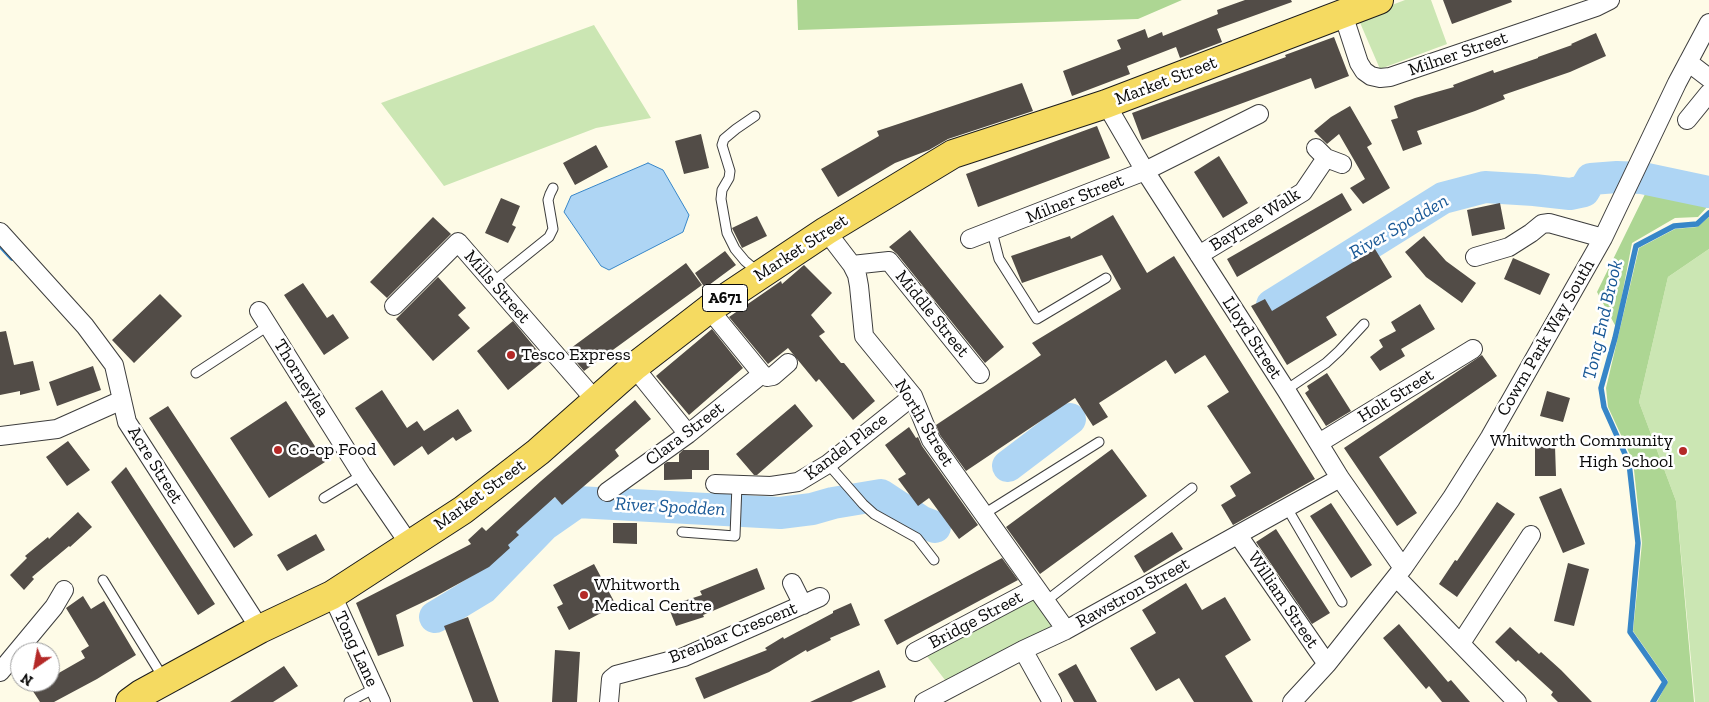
<!DOCTYPE html>
<html>
<head>
<meta charset="utf-8">
<style>
	body { margin:0 }
	#map { position:relative; width:1709px; height:702px; overflow:hidden; background:#fefbe7; font-family:"Zilla Slab",serif }
	canvas { display:block }
	.north { position:absolute; left:10px; top:642px; width:50px; height:50px; box-sizing:border-box; background:#fff; border:1px solid #9d9d9d; border-radius:50%; rotate:213deg; font-size:14px; font-weight:700; line-height:20px; text-align:center; color:#0a0a0a }
	.north::after { content:''; display:block; margin:auto; width:18px; height:22px; background:#b42927; clip-path:polygon(50% 0,100% 100%,50% 72%,0 100%) }
</style>
</head>
<body>
<div id="map">
<canvas width="1709" height="702"></canvas>
<div class="north">N</div>
</div>
<script>
const c = document.querySelector('canvas').getContext('2d');
c.lineJoin = 'round';
function paint(path, color) { c.fillStyle = color; c.fill(path, 'evenodd'); }
const toPath = rows => new Path2D(rows.map(r => 'M' + r).join(''));
function trace(path, color, width, dash) { c.strokeStyle = color; c.lineWidth = width; c.lineCap = dash ? 'butt' : 'round'; c.setLineDash(dash || []); c.stroke(path); }
function write(font, color, halo, rows, align = 'center') {
  c.font = font + ' "Zilla Slab",serif'; c.lineWidth = 5; c.setLineDash([]); c.textBaseline = 'middle'; c.strokeStyle = halo; c.fillStyle = color; for (const [text, x, y, turn = 0] of rows) {
    c.save(); c.translate(x, y); c.rotate((+turn || 0) * Math.PI / 180); c.textAlign = isNaN(turn) ? turn : align; if (halo) c.strokeText(text, 0, 0); c.fillText(text, 0, 0); c.restore();
  }
}
paint(toPath([
	[1405,0,1431,0,1447,44,1380,69,1358,18],
	[594,25,651,118,596,128,444,186,381,103],
	[1709,249,1709,702,1695,702,1676,501,1639,402,1668,277],
	[1033,598,1053,626,948,684,926,655]
]), '#cbe6b3');
paint(toPath([
	[797,0,1182,0,1138,19,798,30],
	[1649,186,1705,198,1709,200,1709,205,1698,217,1675,218,1632,243,1616,327,1597,292],
	[1709,217,1709,249,1668,277,1639,402,1676,501,1694,702,1657,702,1668,681,1633,631,1642,543,1633,461,1608,407,1606,388,1639,248,1675,229,1697,227]
]), '#add693');
const water = toPath([
	[648,163,663,170,689,215,683,232,609,270,601,266,564,212,571,196,648,163]
]);
paint(water, '#aed5f4');
trace(water, '#3786c8', 1);
trace(toPath([
	[0,245,12,258],
	[1653,702,1665,682,1630,632,1638,543,1629,463,1604,407,1601,388,1615,338,1636,246,1674,226,1697,224,1709,213]
]), '#3786c8', 5.5);
trace(toPath([
	[1272,305,1443,198,1485,187,1534,190,1570,194,1584,191,1591,179,1617,177,1642,178,1709,192],
	[1008,466,1070,419],
	[435,617,483,588,544,525,577,502,780,513,812,509,833,503,881,495,922,522,935,527]
]), '#aed5f4', 32);
paint(toPath([
	[1245,0,1291,0,1292,2,1217,29,1222,42,1180,58,1176,47,1127,66,1130,74,1072,96,1063,71,1121,49,1117,40,1145,29,1148,38,1162,32,1163,36,1218,14,1217,10],
	[1443,0,1511,0,1512,2,1452,24],
	[1596,33,1606,56,1570,72,1503,95,1505,99,1475,111,1417,131,1422,144,1403,151,1391,120,1398,118,1394,106,1415,98,1454,87,1453,85,1493,70,1494,73,1538,58,1538,57,1572,45,1571,44],
	[1334,37,1349,76,1315,89,1311,78,1142,140,1132,113,1286,57,1285,55],
	[1022,83,1033,111,948,139,929,150,895,163,838,197,821,169,879,136,877,131],
	[1350,106,1372,144,1367,147,1390,188,1363,204,1350,188,1365,179,1339,134,1327,144,1314,131,1331,117],
	[1097,126,1110,158,978,207,966,174],
	[701,134,709,168,684,174,675,141],
	[596,145,608,167,575,185,563,163],
	[1219,156,1248,203,1223,218,1194,172],
	[1342,193,1352,210,1237,277,1227,259],
	[501,198,520,206,512,225,516,227,508,243,485,233],
	[1500,203,1505,229,1472,236,1467,210],
	[1113,215,1147,273,1174,256,1315,479,1233,525,1221,505,1236,496,1230,486,1251,473,1207,406,1229,392,1205,355,1175,374,1166,360,1099,403,1108,417,1093,426,1075,398,966,471,940,435,936,425,1041,355,1032,343,1121,289,1102,255,1022,283,1011,256,1070,236,1071,239],
	[757,216,767,236,742,248,732,228],
	[433,217,451,234,387,298,370,282],
	[910,230,1004,347,985,363,897,254,889,247],
	[1424,236,1446,261,1476,283,1462,303,1426,277,1405,252],
	[1375,249,1392,277,1326,317,1337,335,1287,365,1251,306,1265,299,1272,311],
	[725,251,736,265,705,288,695,273],
	[1513,258,1550,274,1540,295,1504,279],
	[686,263,702,285,584,371,567,351],
	[804,265,832,293,811,315,825,332,819,336,841,363,844,363,875,401,853,420,819,379,816,382,788,348,768,364,729,317,781,281,782,284],
	[438,277,466,308,458,315,470,328,433,361,396,319],
	[303,283,327,318,333,314,349,338,324,355,284,295],
	[160,294,182,316,134,363,112,340],
	[1420,304,1435,329,1401,349,1405,356,1380,371,1370,357,1383,347,1379,340,1396,331,1391,322],
	[513,321,545,360,508,390,477,351],
	[712,329,743,368,689,415,656,376],
	[6,331,14,365,33,361,40,390,20,395,20,391,0,395,0,332],
	[1482,355,1497,376,1379,457,1417,513,1397,526,1344,448],
	[93,366,101,390,57,406,49,382],
	[1327,373,1351,411,1326,426,1305,393,1309,390,1307,386],
	[382,390,407,428,417,421,424,431,458,409,472,431,456,441,453,437,428,455,422,446,394,466,355,408],
	[1547,391,1570,398,1563,422,1540,416],
	[635,400,651,419,615,450,619,456,562,505,555,497,516,532,519,535,508,545,510,548,489,567,436,596,396,615,404,646,378,656,356,603,471,544,468,540,482,527,486,531,541,481],
	[286,401,325,462,269,498,230,438],
	[795,404,813,426,757,475,754,475,736,454],
	[168,406,253,535,234,548,149,418],
	[909,427,916,438,918,437,922,446,978,525,959,539,929,498,918,506,898,479,906,474,885,445],
	[68,441,90,470,67,486,46,457],
	[1555,446,1556,476,1535,476,1535,447],
	[1112,449,1147,496,1040,574,1006,527],
	[683,450,709,450,709,470,692,470,692,479,664,480,664,464,667,462,679,462,679,454],
	[126,467,215,604,198,615,111,482],
	[1561,488,1585,544,1563,553,1539,497],
	[1497,502,1515,514,1457,597,1439,584,1455,560,1457,561],
	[1331,503,1372,565,1351,578,1310,516],
	[78,512,92,527,70,547,69,546,32,577,34,579,24,590,10,575,27,558,25,556,48,537,49,539],
	[613,523,637,523,637,544,613,543],
	[1276,529,1330,613,1312,624,1256,542],
	[1172,532,1183,549,1144,573,1134,556],
	[316,534,325,550,287,571,277,555],
	[1002,558,1018,580,897,645,884,620],
	[1568,563,1589,569,1574,626,1554,621],
	[594,564,616,605,569,630,557,607,563,604,553,585],
	[757,568,765,589,703,615,704,617,676,626,668,606,702,595,700,591],
	[1186,583,1202,610,1225,597,1251,640,1225,656,1253,702,1194,702,1179,678,1156,691,1130,648,1156,633,1142,610],
	[83,596,91,609,104,601,136,655,97,679,54,702,40,702,27,682,50,682,50,678,85,658,81,651,89,646,66,608],
	[851,603,860,625,830,638,831,640,807,652,806,650,769,672,704,699,695,678,767,650,765,648,783,637,784,639,833,613,833,611],
	[468,617,499,702,473,702,444,626],
	[1399,624,1448,682,1451,680,1470,702,1442,702,1429,686,1426,689,1383,638],
	[1510,627,1539,654,1541,652,1561,670,1592,702,1558,702,1551,695,1553,692,1518,660,1516,662,1495,642],
	[555,650,580,652,577,702,552,702],
	[1076,664,1097,702,1074,702,1058,674],
	[284,666,298,686,273,702,230,702],
	[879,670,886,687,851,702,810,702]
]), '#524c47');
const service = toPath([
	[755,116,736,129,724,139,722,145,730,171,729,178,722,190,721,199,727,233,735,249,745,261,758,272],
	[992,232,999,259,1037,319,1106,278],
	[493,282,549,237,553,229,548,200,550,194,553,188],
	[196,373,268,326],
	[1286,390,1326,363,1339,351,1364,324],
	[828,464,863,504,874,514,917,538,934,560],
	[324,498,362,475],
	[1287,508,1342,602],
	[984,514,1099,442],
	[682,532,735,536,737,485],
	[103,580,164,679],
	[1046,601,1192,488],
	[349,702,375,688]
]);
const minor = toPath([
	[1343,14,1359,63,1364,71,1371,76,1380,78,1390,77,1596,7,1610,0],
	[1688,62,1709,78],
	[1106,104,1145,171,1286,390,1340,478,1403,568],
	[1687,120,1709,93],
	[1316,148,1326,158,1342,164],
	[826,231,852,265,857,275,859,286,864,336,913,396,931,440,1066,630],
	[0,232,85,326,114,365,127,422,260,629],
	[970,239,1145,171,1259,114],
	[1199,255,1303,192,1326,158],
	[1475,257,1509,247,1531,233,1542,224,1549,223,1603,238],
	[852,265,889,261,980,374],
	[394,306,458,242,596,401],
	[709,309,762,374,767,377,773,376,788,363],
	[259,311,362,475,410,545],
	[634,367,688,434],
	[0,436,57,429,122,400],
	[1319,443,1473,349],
	[715,484,771,486,798,482,828,464,913,396],
	[607,492,688,434,762,374],
	[1238,535,1327,664],
	[1396,577,1517,702],
	[792,583,803,605],
	[332,595,381,702],
	[1461,643,1531,535],
	[1023,650,1052,702],
	[915,652,1036,588],
	[0,672,54,607,64,590],
	[609,702,611,679,616,675,684,657,820,597],
	[924,702,1023,650,1066,630,1340,478],
	[1292,702,1327,664,1403,568,1451,499,1490,437,1603,238,1677,83,1709,23]
]);
const primary = toPath([
	[130,702,141,694,260,629,332,595,463,510,538,452,634,367,709,309,826,231,953,154,1106,104,1379,0]
]);
trace(service, '#3d3d3d', 11);
trace(minor, '#3d3d3d', 20);
trace(primary, '#1b1b1b', 30);
trace(service, '#fff', 9);
trace(minor, '#fff', 18);
trace(primary, '#f5da61', 28);
for (const [x, y, r, color] of [
	[511,355,5,"#b42927"],
	[278,450,5,"#b42927"],
	[1683,451,5,"#b42927"],
	[584,595,5,"#b42927"]
]) { const dot = new Path2D(); dot.arc(x, y, r, 0, 2 * Math.PI); c.fillStyle = color; c.fill(dot); trace(dot, '#fff', 2); }
for (const [x, y, w] of [
	[725,298,45]
]) { const box = new Path2D(); box.roundRect(x - w / 2, y - 13.5, w, 27, 4); c.fillStyle = '#fff'; c.fill(box); trace(box, '#0a0a0a', 1); }
write('bold 16px', '#0a0a0a', null, [
	["A671",725,298]
]);
write('18px', '#0a0a0a', '#fff', [
	["Milner Street",1458,54,-19],
	["Market Street",1166,81,-21],
	["Milner Street",1075,199,-22],
	["Baytree Walk",1255,220,-32],
	["Market Street",801,248,-33],
	["Mills Street",497,287,49],
	["Middle Street",932,314,51],
	["Lloyd Street",1252,338,57],
	["Cowm Park Way South",1546,338,-60],
	["Thorneylea",301,378,58],
	["Holt Street",1396,396,-32],
	["North Street",924,423,59],
	["Clara Street",685,434,-37],
	["Kandel Place",846,447,-37],
	["Acre Street",155,465,58],
	["Market Street",480,495,-36],
	["Rawstron Street",1133,593,-29],
	["William Street",1283,600,56],
	["Bridge Street",976,620,-28],
	["Brenbar Crescent",733,633,-22],
	["Tong Lane",356,649,65]
]);
write('18px', '#0a0a0a', '#fff', [
	["Tesco Express",521,355],
	["Whitworth Community",1673,441,"right"],
	["High School",1673,462,"right"],
	["Co-op Food",288,450],
	["Whitworth",594,585],
	["Medical Centre",594,606]
], 'left');
write('italic 19px', '#195896', '#fff', [
	["River Spodden",1399,227,-30],
	["Tong End Brook",1603,320,-77],
	["River Spodden",670,507,3]
]);
</script>
</body>
</html>
